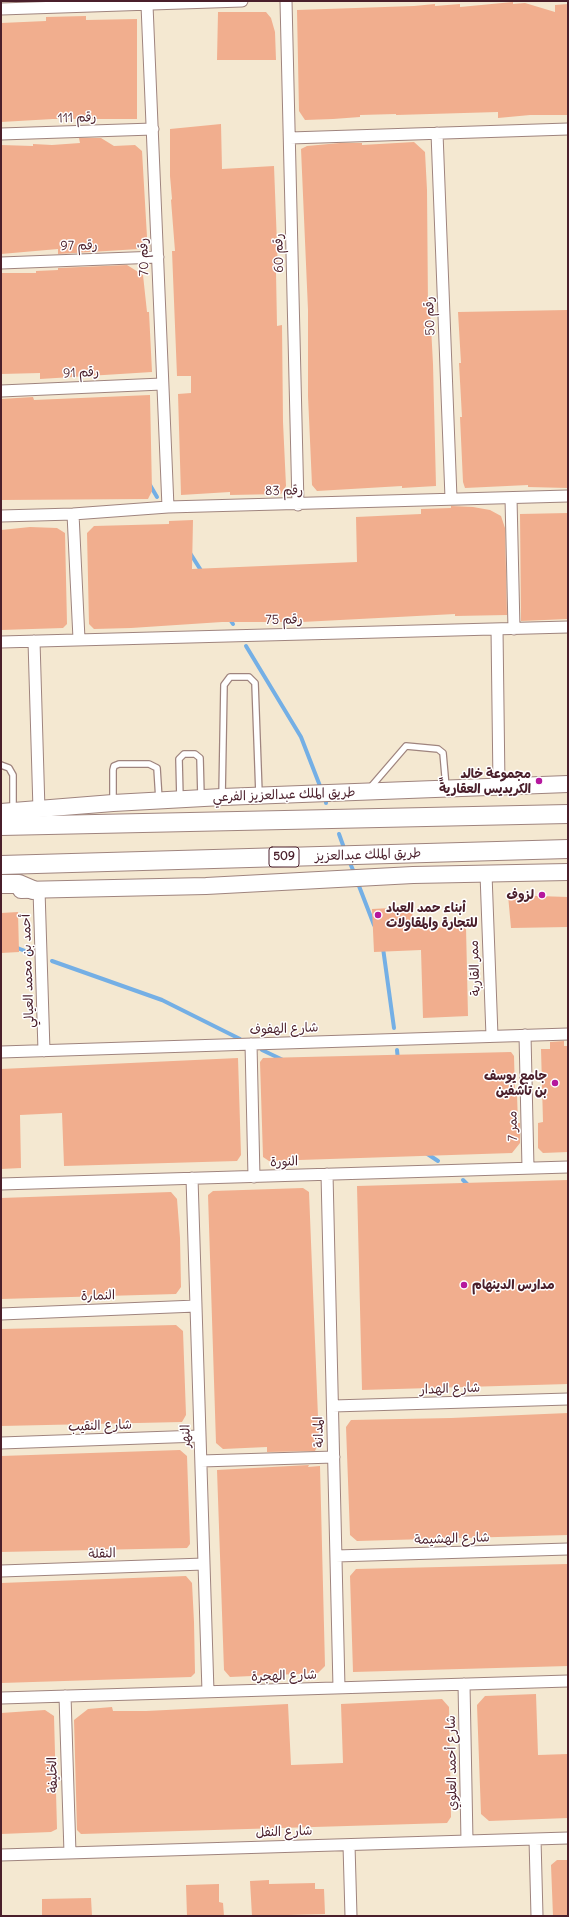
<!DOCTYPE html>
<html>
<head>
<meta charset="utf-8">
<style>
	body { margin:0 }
	#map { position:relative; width:569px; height:1917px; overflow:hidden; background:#f4e8d1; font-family:Delius,sans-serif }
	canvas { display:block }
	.frame { position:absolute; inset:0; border:2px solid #4a1f2b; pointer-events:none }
</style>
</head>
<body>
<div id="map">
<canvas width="569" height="1917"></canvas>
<div class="frame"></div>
</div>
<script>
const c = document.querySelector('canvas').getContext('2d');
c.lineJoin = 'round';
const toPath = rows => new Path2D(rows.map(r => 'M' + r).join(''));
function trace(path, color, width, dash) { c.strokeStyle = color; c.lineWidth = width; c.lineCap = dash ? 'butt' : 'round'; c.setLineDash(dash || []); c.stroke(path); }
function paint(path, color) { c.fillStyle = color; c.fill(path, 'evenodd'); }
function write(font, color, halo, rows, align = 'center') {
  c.font = font + ' Delius,"Playpen Sans Arabic",sans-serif'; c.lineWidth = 3; c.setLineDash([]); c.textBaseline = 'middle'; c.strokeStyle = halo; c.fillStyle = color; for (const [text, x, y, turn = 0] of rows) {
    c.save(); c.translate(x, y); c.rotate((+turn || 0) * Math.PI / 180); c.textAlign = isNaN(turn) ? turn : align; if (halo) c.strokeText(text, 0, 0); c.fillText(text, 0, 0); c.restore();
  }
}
trace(toPath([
	[150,485,157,497],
	[190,553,202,572],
	[229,618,233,624],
	[246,646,301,737,320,786],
	[326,801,326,803],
	[339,834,344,848],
	[350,863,353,870],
	[359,886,374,925],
	[15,947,30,953],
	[383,948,394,1028],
	[52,961,162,1000,240,1039],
	[262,1050,283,1060],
	[397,1050,398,1060],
	[426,1153,438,1161],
	[463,1180,470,1187]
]), '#74afe5', 4);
paint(toPath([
	[513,2,513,4,525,3,555,12,555,5,568,4,568,115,530,115,498,118,498,112,396,115,396,114,360,115,360,117,333,119,305,120,299,111,297,10,414,6,435,4,435,6,460,4,460,7],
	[218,12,266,12,271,18,275,32,276,60,217,60],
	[86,16,86,20,137,19,137,119,53,119,1,122,1,23,46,21,46,17],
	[221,124,222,169,274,166,278,271,276,272,277,326,282,325,283,422,286,486,281,494,230,495,230,492,181,495,178,394,191,393,191,376,177,376,172,251,175,251,171,200,172,199,170,176,170,129],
	[79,138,101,138,114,146,135,145,142,151,147,237,139,249,58,254,58,249,1,254,1,145,33,146,33,144,52,145,80,143],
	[414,142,425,152,427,190,428,308,430,308,433,364,436,486,402,488,402,486,317,491,312,485,308,396,308,310,301,149,307,146,340,143,362,143,362,145],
	[127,265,143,275,147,312,149,312,152,372,40,379,40,373,1,374,1,273,36,273,36,271,58,270,58,268],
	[568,310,568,488,528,487,528,485,465,488,463,482,460,417,462,417,459,363,461,363,458,312],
	[150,395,152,491,148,499,1,500,1,399,33,397,34,400],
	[451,506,473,507,490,510,501,516,505,528,507,615,455,616,455,614,302,622,222,622,131,628,94,629,89,624,87,533,94,526,169,524,169,521,193,520,192,569,357,562,356,517,421,514,421,509,451,508],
	[568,513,568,619,521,621,520,514],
	[30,527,57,528,65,533,67,624,63,628,1,630,1,530],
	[508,895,568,897,568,927,511,928],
	[412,907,413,928,466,927,468,1016,423,1018,421,950,374,952,372,909],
	[18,912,19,952,1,953,1,913],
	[564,1041,564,1046,568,1046,568,1152,543,1153,538,1148,538,1123,543,1122,541,1049,550,1049,550,1042],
	[511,1052,514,1056,515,1094,517,1094,518,1123,520,1123,520,1143,512,1153,269,1161,263,1157,260,1062,263,1058],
	[238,1058,241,1155,237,1161,64,1166,62,1113,20,1115,21,1168,1,1169,1,1069],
	[568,1180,568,1384,362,1390,357,1186],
	[303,1188,309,1192,319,1442,315,1451,267,1452,267,1447,223,1449,216,1443,208,1195,213,1191],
	[171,1192,177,1199,180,1238,181,1287,176,1294,1,1299,1,1198],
	[176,1325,183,1331,186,1415,182,1422,1,1426,1,1329],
	[568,1413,568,1535,357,1541,350,1535,346,1427,351,1420,451,1418],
	[180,1450,187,1456,190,1544,187,1548,1,1552,1,1456],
	[309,1465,308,1467,320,1466,325,1666,318,1673,230,1677,224,1670,217,1470],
	[568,1564,568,1666,353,1672,350,1576,356,1569],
	[186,1576,192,1583,194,1622,195,1673,191,1677,1,1683,1,1583],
	[536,1694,538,1755,568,1754,568,1818,489,1821,481,1814,477,1705,485,1696],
	[442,1699,449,1707,451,1817,447,1823,81,1834,77,1830,74,1720,88,1709,112,1707,113,1711,146,1711,288,1704,291,1765,318,1764,343,1763,341,1704],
	[45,1710,54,1716,57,1829,51,1832,1,1834,1,1713],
	[557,1860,568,1860,568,1916,553,1916,551,1865],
	[269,1880,269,1884,315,1883,315,1889,324,1889,325,1914,252,1916,250,1881],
	[219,1884,219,1902,223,1903,224,1916,187,1916,186,1885],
	[91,1898,92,1916,42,1916,42,1899]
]), '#f1ae8e');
const lane = toPath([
	[1,765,9,768,13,775,13,807],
	[369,789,406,746,438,749,443,753,446,787],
	[222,797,224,685,230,677,249,677,255,683,259,794],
	[180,799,179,759,184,754,195,754,200,758,201,797],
	[113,802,113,770,114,766,119,764,149,764,157,768,159,800]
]);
const street = toPath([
	[286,1,298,505],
	[147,5,168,507],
	[1,9,242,1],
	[437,133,451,498],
	[1,134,153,129],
	[290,138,568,129],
	[1,263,158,257],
	[1,391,162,384],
	[511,498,514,629],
	[73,514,79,639],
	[1,516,73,514,168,507,568,496],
	[497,629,499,785],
	[34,641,39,810],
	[1,642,568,627],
	[486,874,492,1036],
	[39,890,44,1051],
	[525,1035,528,1168],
	[251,1044,254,1177],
	[1,1052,568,1034],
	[327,1174,339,1688],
	[192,1178,208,1692],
	[1,1184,568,1167],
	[1,1314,196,1306],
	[333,1406,568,1399],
	[1,1443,200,1436],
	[201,1461,334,1457],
	[336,1556,568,1549],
	[1,1571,204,1564],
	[464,1684,467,1841],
	[65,1696,70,1853],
	[1,1698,568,1681],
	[535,1839,537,1916],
	[349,1845,351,1916],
	[1,1855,568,1838]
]);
const secondary = toPath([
	[1,812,113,803,222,797,568,784],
	[21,890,206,886,413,875,568,872]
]);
const primary = toPath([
	[1,826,568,814],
	[1,865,568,849],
	[1,884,19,884,33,890]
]);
trace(lane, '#9f847e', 8);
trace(street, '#9f847e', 13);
trace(secondary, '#9f847e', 18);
trace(primary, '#9f847e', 20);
trace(lane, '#fff', 5.5);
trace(street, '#fff', 11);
trace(secondary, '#fff', 16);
trace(primary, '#fff', 18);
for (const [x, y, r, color] of [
	[539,781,4,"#b5179e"],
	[542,895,4,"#b5179e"],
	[378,915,4,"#b5179e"],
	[555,1083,4,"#b5179e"],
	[464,1285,4,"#b5179e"]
]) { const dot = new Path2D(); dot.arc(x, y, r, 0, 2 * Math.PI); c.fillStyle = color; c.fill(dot); trace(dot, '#fff', 1.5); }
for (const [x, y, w] of [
	[284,857,30]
]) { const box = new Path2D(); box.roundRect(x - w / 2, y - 10, w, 20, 3); c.fillStyle = '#fff'; c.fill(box); trace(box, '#4a1f2b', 1); }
write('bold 12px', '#4a1f2b', null, [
	["509",284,857]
]);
write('13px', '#4a1f2b', '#fff', [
	["رقم 111",77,118,-2],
	["رقم 97",79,246,-2],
	["رقم 60",279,253,-91],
	["رقم 70",144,257,-92],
	["رقم 50",430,316,-92],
	["رقم 91",81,373,-3],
	["رقم 83",284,491,-1],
	["رقم 75",284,620,-1],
	["طريق الملك عبدالعزيز الفرعي",284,795,-2],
	["طريق الملك عبدالعزيز",368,855,-2],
	["ممر القاربة",475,968,-92],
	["أحمد بن محمد العيالي",28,971,-92],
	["شارع الهفوف",284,1029,-2],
	["ممر 7",513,1126,-91],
	["النورة",284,1162,-2],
	["النمارة",98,1296,-2],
	["شارع الهدار",450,1389,-2],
	["شارع النقيب",100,1426,-2],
	["المدانة",319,1432,-92],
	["النهر",186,1436,-92],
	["شارع الهشيمة",452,1539,-2],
	["النقلة",102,1554,-2],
	["شارع الهجرة",284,1676,-2],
	["شارع أحمد العلوي",452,1763,-91],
	["الخليفة",53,1775,-92],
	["شارع النفل",284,1832,-2]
]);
write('bold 13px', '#4a1f2b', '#fff', [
	["مجموعة خالد",531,774],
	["الكريديس العقاريةً",531,789],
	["لزوف",534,895],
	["أبناء حمد العباد",386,908,"left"],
	["للتجارة والمقاولات",386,923,"left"],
	["جامع يوسف",547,1076],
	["بن تاشفين",547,1091],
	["مدارس الدينهام",472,1285,"left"]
], 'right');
</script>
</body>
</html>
